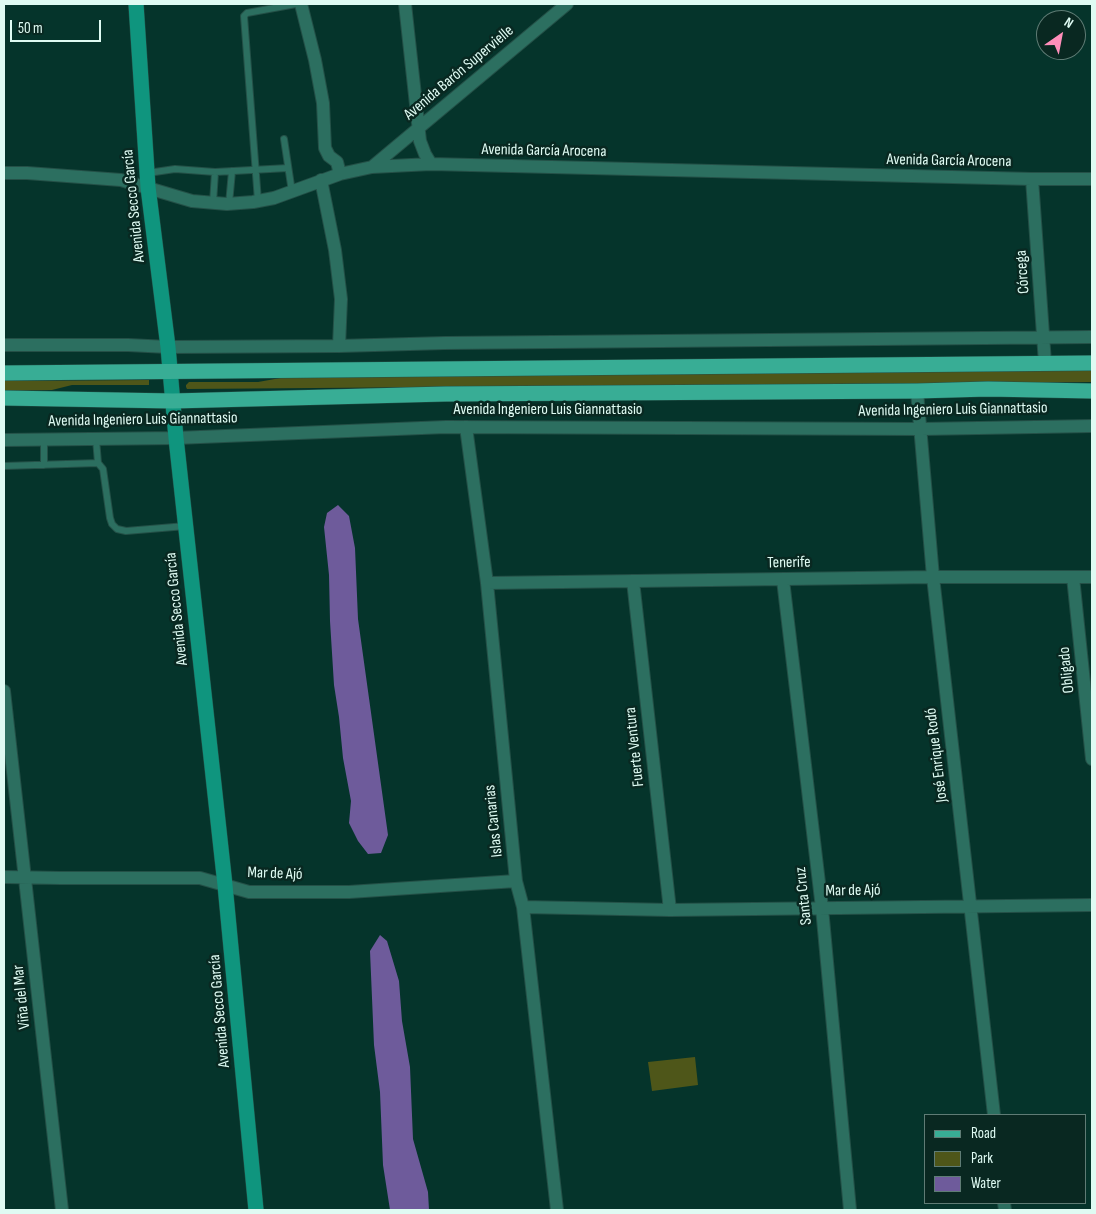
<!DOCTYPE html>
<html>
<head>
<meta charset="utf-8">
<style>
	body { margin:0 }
	#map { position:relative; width:1096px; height:1214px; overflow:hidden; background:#05342b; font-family:"Sofia Sans Condensed",sans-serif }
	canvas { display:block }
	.frame { position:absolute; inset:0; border:5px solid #dffbf3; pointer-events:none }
	.legend { position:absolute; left:924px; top:1114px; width:162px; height:90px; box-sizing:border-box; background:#092821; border:1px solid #5f7c75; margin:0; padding:6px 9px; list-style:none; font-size:15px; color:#dffbf3 }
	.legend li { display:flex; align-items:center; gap:10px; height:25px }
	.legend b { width:25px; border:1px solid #5f7c75 }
	.north { position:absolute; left:1036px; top:10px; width:50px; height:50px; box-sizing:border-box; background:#092821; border:1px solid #5f7c75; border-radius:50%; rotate:33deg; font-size:14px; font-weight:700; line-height:20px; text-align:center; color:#dffbf3 }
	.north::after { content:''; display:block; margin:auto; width:18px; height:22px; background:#ff8eba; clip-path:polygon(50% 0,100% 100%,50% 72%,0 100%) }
	.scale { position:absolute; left:10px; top:20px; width:91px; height:22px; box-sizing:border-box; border:2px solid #dffbf3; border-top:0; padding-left:6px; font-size:15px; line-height:18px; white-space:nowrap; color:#dffbf3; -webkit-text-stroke:4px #092821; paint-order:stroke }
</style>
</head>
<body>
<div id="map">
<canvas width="1096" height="1214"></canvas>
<div class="frame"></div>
<ul class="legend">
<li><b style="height:6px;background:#38ad95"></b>Road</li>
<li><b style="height:14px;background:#4e5619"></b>Park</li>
<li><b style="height:14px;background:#6e5b9b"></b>Water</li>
</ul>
<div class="north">N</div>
<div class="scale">50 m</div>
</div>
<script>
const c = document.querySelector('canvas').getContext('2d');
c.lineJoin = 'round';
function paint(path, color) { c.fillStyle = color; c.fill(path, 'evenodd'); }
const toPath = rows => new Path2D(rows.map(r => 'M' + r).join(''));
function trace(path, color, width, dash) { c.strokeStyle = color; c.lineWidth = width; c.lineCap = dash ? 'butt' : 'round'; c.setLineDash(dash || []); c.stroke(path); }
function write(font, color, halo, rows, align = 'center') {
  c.font = font + ' "Sofia Sans Condensed",sans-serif'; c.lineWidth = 5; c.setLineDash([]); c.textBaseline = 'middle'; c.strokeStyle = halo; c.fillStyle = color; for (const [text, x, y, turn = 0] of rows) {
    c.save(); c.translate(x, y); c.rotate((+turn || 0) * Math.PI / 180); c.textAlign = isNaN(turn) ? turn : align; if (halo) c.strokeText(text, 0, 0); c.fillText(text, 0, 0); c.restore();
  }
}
paint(toPath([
	[1092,370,1092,382,187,389,186,387,186,385,189,382,258,382,286,377],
	[149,380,149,385,72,385,52,390,4,391,4,381],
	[695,1057,698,1085,652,1091,648,1062]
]), '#4e5619');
paint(toPath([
	[338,505,349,516,355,548,358,619,388,835,381,853,368,854,358,841,349,823,351,801,343,758,339,717,334,685,330,621,329,575,324,527,327,513],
	[380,935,387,941,399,981,402,1021,410,1067,413,1139,428,1192,429,1210,390,1210,383,1165,380,1092,374,1045,370,951]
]), '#6e5b9b');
const lane = toPath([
	[284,139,292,192],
	[148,173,175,169,215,172,288,168],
	[258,201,244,16,247,13,296,4],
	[213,203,215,172],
	[229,204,232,171],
	[96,439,98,463],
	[44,440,44,465],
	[4,466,98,463,103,469,110,518,112,524,117,529,126,531,186,526]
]);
const street = toPath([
	[301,4,315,60,323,103,325,148,329,156,337,162,340,174],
	[405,4,420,141,425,154,431,164],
	[372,167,567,4],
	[4,173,27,173,121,180,192,201,227,204,253,202,274,198,340,174,372,167,431,164,1032,179,1092,179],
	[1032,179,1045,363],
	[321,180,335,250,341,299,339,346],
	[4,345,128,345,168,347,339,346,445,343,1092,337],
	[917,391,933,577,994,1115],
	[466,427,487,583,516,881,523,907,557,1210],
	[4,440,176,438,446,427,921,429,1092,426],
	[1073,577,1092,759],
	[783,580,822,908,850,1210],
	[633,581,670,910],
	[487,583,933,577,1092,577],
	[4,691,62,1210],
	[4,877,61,878,200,878,249,892,349,892,516,881],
	[523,907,670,910,1092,905],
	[1004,1203,1005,1210]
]);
const secondary = toPath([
	[136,4,148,187,168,347,176,438,225,885,256,1210]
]);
const primary = toPath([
	[4,373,1092,363],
	[4,398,173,401,445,394,917,391,988,389,1092,391]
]);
trace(lane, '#245047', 8);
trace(street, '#245047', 14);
trace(secondary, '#245047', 16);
trace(primary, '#245047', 16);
trace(lane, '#2c6f60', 6);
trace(street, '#2c6f60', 12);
trace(secondary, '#0f957e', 15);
trace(primary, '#38ad95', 15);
write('16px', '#dffbf3', '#092821', [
	["Avenida Barón Supervielle",459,73,-40],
	["Avenida García Arocena",544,151,1],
	["Avenida García Arocena",949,161,1],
	["Avenida Secco García",134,206,-96],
	["Córcega",1023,272,-94],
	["Avenida Ingeniero Luis Giannattasio",548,410],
	["Avenida Ingeniero Luis Giannattasio",953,410,-1],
	["Avenida Ingeniero Luis Giannattasio",143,420,-1],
	["Tenerife",789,563,-1],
	["Avenida Secco García",177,609,-96],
	["Obligado",1067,670,-96],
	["Fuerte Ventura",635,747,-96],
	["José Enrique Rodó",937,755,-97],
	["Islas Canarias",494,821,-96],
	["Mar de Ajó",275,874,2],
	["Mar de Ajó",853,891,-1],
	["Santa Cruz",804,896,-96],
	["Viña del Mar",22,997,-96],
	["Avenida Secco García",220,1011,-95]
]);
</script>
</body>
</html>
